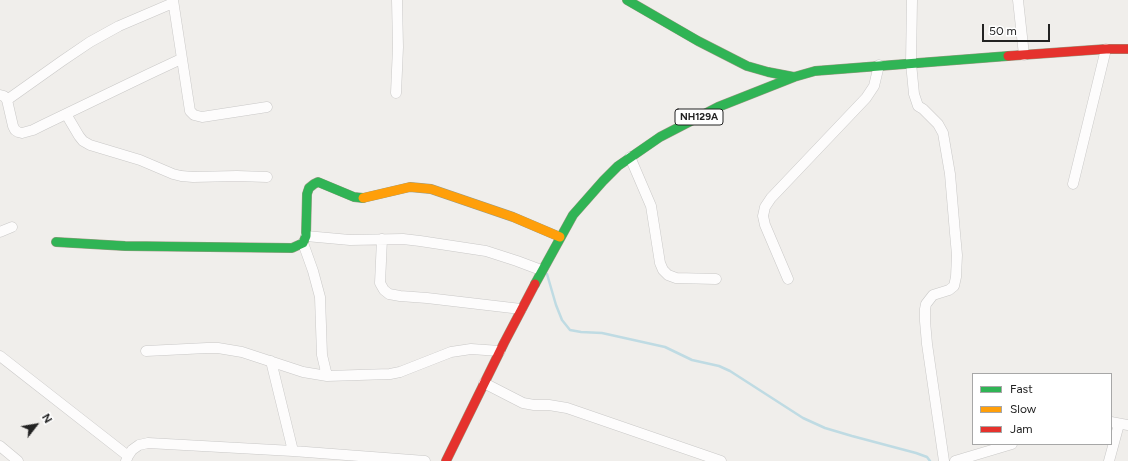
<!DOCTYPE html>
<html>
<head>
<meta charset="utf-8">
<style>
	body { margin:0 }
	#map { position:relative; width:1128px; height:461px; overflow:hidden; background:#f0eeeb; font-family:Figtree,sans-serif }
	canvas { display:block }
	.legend { position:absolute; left:972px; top:373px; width:140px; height:72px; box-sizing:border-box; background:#fff; border:1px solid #a7a7a7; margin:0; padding:5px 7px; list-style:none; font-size:12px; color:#222 }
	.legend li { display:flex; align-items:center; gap:8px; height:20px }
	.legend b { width:20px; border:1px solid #a7a7a7 }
	.north { position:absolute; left:16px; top:405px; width:40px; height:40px; -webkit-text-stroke:3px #fff; paint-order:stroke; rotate:59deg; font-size:11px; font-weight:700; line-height:16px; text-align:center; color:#222 }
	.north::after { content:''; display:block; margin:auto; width:14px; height:18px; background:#222; clip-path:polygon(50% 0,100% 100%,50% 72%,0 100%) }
	.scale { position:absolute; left:982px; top:24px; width:68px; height:18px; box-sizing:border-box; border:2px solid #222; border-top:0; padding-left:5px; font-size:12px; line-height:14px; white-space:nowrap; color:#222; -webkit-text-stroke:3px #fff; paint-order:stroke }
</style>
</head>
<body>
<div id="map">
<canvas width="1128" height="461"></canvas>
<ul class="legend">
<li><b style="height:5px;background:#30b455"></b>Fast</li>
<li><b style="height:5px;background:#ff9f0a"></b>Slow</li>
<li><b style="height:5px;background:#e5322d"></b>Jam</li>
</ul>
<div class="north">N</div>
<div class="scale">50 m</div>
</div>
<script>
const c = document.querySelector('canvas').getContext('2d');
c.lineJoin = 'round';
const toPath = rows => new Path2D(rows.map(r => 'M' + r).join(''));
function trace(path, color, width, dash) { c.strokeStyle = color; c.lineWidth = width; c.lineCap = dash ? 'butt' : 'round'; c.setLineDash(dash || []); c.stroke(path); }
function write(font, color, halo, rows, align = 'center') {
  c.font = font + ' Figtree,sans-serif'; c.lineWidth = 3; c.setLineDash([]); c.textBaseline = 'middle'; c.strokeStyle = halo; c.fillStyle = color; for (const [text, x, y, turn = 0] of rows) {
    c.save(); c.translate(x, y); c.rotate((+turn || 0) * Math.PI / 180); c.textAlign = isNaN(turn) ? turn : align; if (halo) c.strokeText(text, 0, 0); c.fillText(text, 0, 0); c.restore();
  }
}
trace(toPath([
	[547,274,556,305,562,320,570,330,581,332,602,333,665,347,692,360,719,366,730,371,803,418,825,428,852,436,916,453,927,457,930,461]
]), '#bfdbe3', 2.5);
const street = toPath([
	[173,0,190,111,194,115,202,117,267,107],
	[912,0,911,63,914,94,918,106,923,109,938,124,943,133,950,174,955,233,957,255,956,277,954,286,949,290,933,295,926,304,925,309,925,321,927,344,944,461],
	[1018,0,1024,55],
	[396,93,398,47,397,0],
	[0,95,4,96,7,100,13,126,15,130,18,132,22,133,33,130,43,125,149,74,181,59],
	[7,100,62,61,90,42,119,26,173,3],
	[66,114,79,136,83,141,90,145,140,160,173,174,181,176,193,177,237,176,267,177],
	[630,157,651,206,660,263,663,270,668,275,676,278,716,279],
	[1073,184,1106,49],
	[0,232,12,227],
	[306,236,350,240,403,239,420,241,486,251,517,261,541,270],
	[382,239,380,283,384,290,389,294,400,296,427,298,521,309],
	[303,243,313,271,320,297,322,355,327,376],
	[788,279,765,225,763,216,765,207,771,198,866,98,874,86,879,65],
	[146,351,207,348,218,348,242,352,303,372,327,376,390,374,400,372,451,352,471,349,500,351],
	[0,356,128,456],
	[271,361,293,451],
	[484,383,523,403,534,405,549,405,567,408,721,461],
	[1111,422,1128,425],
	[0,446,18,461],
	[126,461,128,456,132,450,139,445,148,443,293,451,425,461],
	[955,461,1012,444],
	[1109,461,1119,424]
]);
const fast = toPath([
	[627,0,698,41,747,66,768,72,794,77],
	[56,242,125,246,292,248,303,243,306,236,307,194,309,188,314,184,318,182,354,197,363,198],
	[535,284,573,215,603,181,618,166,660,137,718,107,794,77,815,71,1008,56]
]);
const slow = toPath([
	[363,198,410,187,431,189,513,217,560,237]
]);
const jam = toPath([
	[1008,56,1106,49,1128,49],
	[446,461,504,343,535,284]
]);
trace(street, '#c9c8c7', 11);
trace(fast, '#999a82', 10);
trace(slow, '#999a82', 10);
trace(jam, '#999a82', 10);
trace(street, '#fdfcfc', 10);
trace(fast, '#30b455', 9);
trace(slow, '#ff9f0a', 9);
trace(jam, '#e5322d', 9);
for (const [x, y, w] of [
	[699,117,48]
]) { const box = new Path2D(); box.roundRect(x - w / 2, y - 8, w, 16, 3); c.fillStyle = '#fff'; c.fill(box); trace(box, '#222', 1); }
write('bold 10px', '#222', null, [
	["NH129A",699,117]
]);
</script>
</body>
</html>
